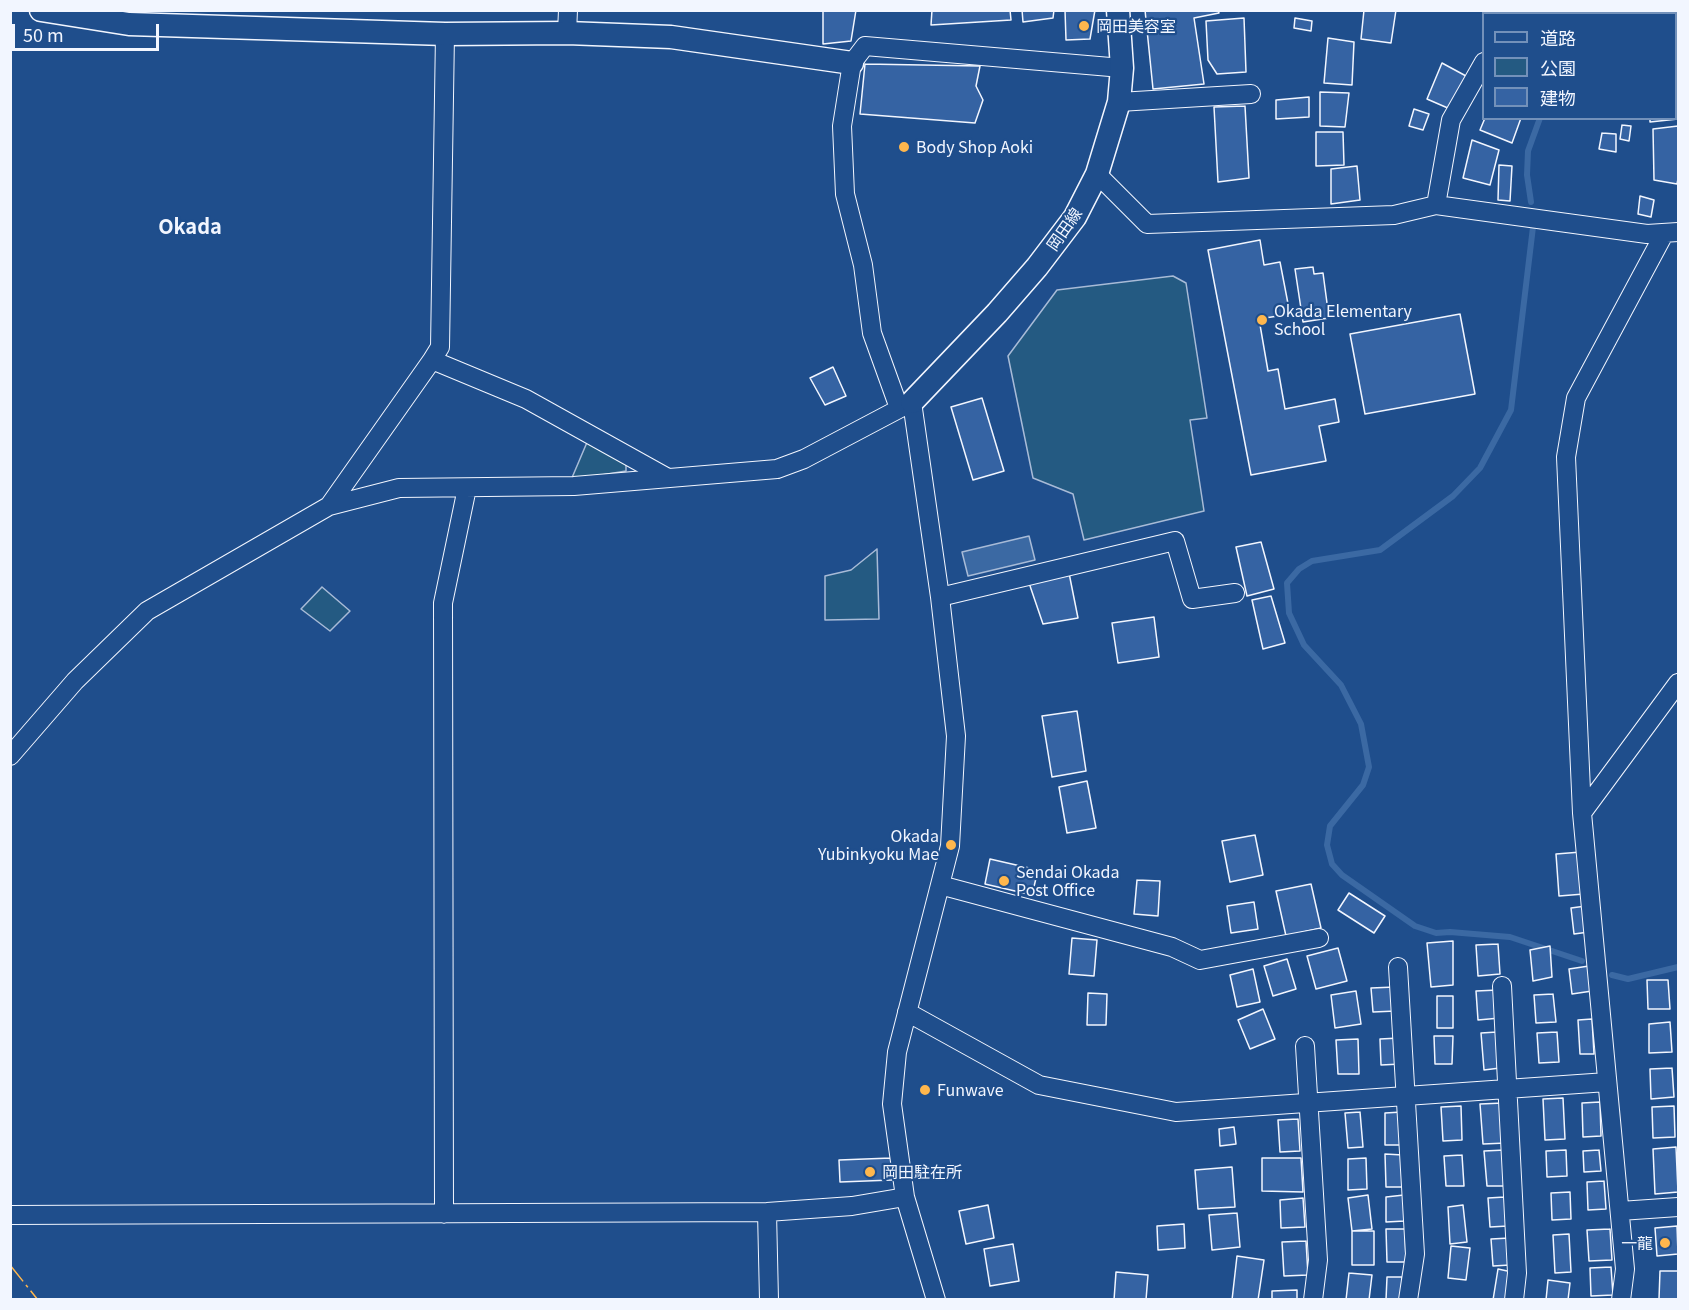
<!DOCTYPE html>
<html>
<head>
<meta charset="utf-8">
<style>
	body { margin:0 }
	#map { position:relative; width:1689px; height:1310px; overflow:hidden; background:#1f4e8c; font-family:Georgia,"Noto Sans JP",serif }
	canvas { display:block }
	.frame { position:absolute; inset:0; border:12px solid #f2f6ff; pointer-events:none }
	.legend { position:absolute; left:1482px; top:12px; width:195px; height:108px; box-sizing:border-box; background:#1f4e8c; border:2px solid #7391ba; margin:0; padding:8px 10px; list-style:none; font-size:18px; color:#f2f6ff }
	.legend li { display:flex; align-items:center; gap:12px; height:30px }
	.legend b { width:30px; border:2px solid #7391ba }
	.scale { position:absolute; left:12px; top:24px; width:147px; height:27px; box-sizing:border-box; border:3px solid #f2f6ff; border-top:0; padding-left:8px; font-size:18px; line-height:21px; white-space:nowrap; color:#f2f6ff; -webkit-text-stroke:4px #1f4e8c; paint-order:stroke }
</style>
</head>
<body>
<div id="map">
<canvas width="1689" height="1310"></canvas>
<div class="frame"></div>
<ul class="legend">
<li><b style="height:8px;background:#1f4e8c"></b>道路</li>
<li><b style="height:16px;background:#245a82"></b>公園</li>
<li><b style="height:16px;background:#3563a3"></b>建物</li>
</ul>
<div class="scale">50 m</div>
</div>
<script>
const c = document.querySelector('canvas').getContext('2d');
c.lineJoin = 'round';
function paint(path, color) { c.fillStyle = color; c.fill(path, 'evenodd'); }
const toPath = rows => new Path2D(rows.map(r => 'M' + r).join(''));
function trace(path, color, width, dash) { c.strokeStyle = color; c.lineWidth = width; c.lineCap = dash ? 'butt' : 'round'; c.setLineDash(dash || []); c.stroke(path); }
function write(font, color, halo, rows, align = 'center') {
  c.font = font + ' Georgia,"Noto Sans JP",serif'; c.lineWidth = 4.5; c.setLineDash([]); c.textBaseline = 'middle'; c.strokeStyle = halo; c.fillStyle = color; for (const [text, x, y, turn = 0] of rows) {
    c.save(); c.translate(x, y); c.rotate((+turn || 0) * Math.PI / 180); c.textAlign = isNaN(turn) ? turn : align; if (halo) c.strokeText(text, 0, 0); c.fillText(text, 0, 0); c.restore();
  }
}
const green = toPath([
	[1173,276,1186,283,1207,418,1190,420,1204,511,1084,540,1073,494,1033,478,1008,356,1057,290,1173,276],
	[588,440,626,461,626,471,571,480,588,440],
	[877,549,879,619,825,620,825,576,851,570,877,549],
	[322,587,350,611,330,631,301,609,322,587]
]);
paint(green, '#245a82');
trace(green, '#a8bbd7', 1.5);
const water = toPath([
	[1029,536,1035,560,968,576,962,552,1029,536]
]);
paint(water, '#3b69a3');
trace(water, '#a8bbd7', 1.5);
trace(toPath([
	[1676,49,1678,49],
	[1531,202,1527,175,1528,151,1540,118],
	[1533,227,1511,410,1480,468,1453,496,1380,550,1312,561,1299,569,1287,583,1289,613,1304,645,1341,685,1361,724,1369,767,1363,785,1330,826,1327,845,1332,864,1342,875,1415,926,1436,933,1450,932,1510,937,1582,961],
	[1612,975,1628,979,1678,967]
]), '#3b69a3', 6);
const building = toPath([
	[823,10,856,10,851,41,823,44,823,10],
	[932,10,1010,10,1011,20,931,25,932,10],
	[1022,10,1054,10,1053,18,1023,22,1022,10],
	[1065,10,1095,10,1090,39,1066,40,1065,10],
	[1145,10,1218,10,1219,13,1194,18,1204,84,1153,89,1145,10],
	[1364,10,1396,10,1391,43,1361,39,1364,10],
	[1244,18,1246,72,1217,74,1208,60,1206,21,1244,18],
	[1295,18,1312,21,1311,31,1294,28,1295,18],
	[1328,38,1354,42,1352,85,1324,83,1328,38],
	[1442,63,1466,76,1450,109,1427,99,1442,63],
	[865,64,980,66,976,86,983,100,975,123,860,114,865,64],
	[1676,64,1678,64,1678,119,1650,122,1650,118,1676,118,1676,64],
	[1320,92,1349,93,1345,127,1320,126,1320,92],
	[1309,97,1309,117,1276,119,1276,100,1309,97],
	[1245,106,1249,178,1218,182,1214,107,1245,106],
	[1414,109,1429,114,1423,130,1409,126,1414,109],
	[1485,118,1521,118,1512,143,1480,130,1485,118],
	[1622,125,1631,126,1629,141,1620,139,1622,125],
	[1678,126,1678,179,1677,184,1654,180,1653,129,1678,126],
	[1316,132,1343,132,1344,165,1316,166,1316,132],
	[1602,133,1616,134,1616,152,1599,149,1602,133],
	[1472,140,1499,150,1490,185,1463,178,1472,140],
	[1499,165,1512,166,1510,201,1498,200,1499,165],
	[1357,166,1360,200,1331,204,1331,169,1357,166],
	[1640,196,1654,200,1651,217,1638,214,1640,196],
	[1260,240,1264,265,1280,262,1290,314,1259,319,1268,371,1278,369,1285,409,1335,399,1339,422,1319,426,1326,461,1251,475,1208,250,1260,240],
	[1313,267,1314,274,1323,273,1329,318,1303,322,1295,269,1313,267],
	[1460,314,1475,394,1365,414,1350,334,1460,314],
	[833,367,846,396,825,405,810,378,833,367],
	[982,398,1004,471,973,480,951,407,982,398],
	[1261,542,1274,589,1247,596,1236,547,1261,542],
	[1069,573,1078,618,1043,624,1028,580,1069,573],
	[1271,596,1285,643,1263,649,1252,600,1271,596],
	[1154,617,1159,657,1118,663,1112,623,1154,617],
	[1077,711,1086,771,1052,777,1042,716,1077,711],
	[1087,781,1096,828,1067,833,1059,787,1087,781],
	[1255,835,1263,875,1230,882,1222,841,1255,835],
	[1581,852,1584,894,1559,896,1556,854,1581,852],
	[990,859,1038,870,1032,895,985,884,990,859],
	[1137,880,1160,881,1158,916,1134,914,1137,880],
	[1311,884,1321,928,1286,936,1276,891,1311,884],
	[1349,893,1385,916,1374,933,1338,910,1349,893],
	[1254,902,1258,929,1231,933,1227,906,1254,902],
	[1586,906,1589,932,1574,934,1571,908,1586,906],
	[1072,938,1097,940,1094,976,1069,974,1072,938],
	[1453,941,1453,985,1431,987,1427,943,1453,941],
	[1498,944,1500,974,1478,976,1476,945,1498,944],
	[1550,946,1552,977,1533,981,1530,950,1550,946],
	[1338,948,1347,981,1316,989,1307,956,1338,948],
	[1287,959,1296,989,1273,996,1264,966,1287,959],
	[1589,966,1592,991,1572,994,1569,969,1589,966],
	[1253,969,1260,1002,1237,1007,1230,975,1253,969],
	[1647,980,1668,980,1670,1009,1648,1009,1647,980],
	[1395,987,1396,1011,1373,1012,1371,988,1395,987],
	[1498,990,1500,1018,1478,1020,1476,991,1498,990],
	[1356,991,1361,1024,1335,1028,1331,995,1356,991],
	[1088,993,1107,994,1106,1025,1087,1025,1088,993],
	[1553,994,1556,1022,1536,1023,1534,995,1553,994],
	[1437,996,1453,996,1453,1028,1437,1028,1437,996],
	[1263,1009,1275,1039,1250,1049,1238,1020,1263,1009],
	[1592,1019,1594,1054,1580,1054,1578,1020,1592,1019],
	[1670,1022,1672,1052,1649,1053,1649,1024,1670,1022],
	[1497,1032,1500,1068,1484,1070,1481,1033,1497,1032],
	[1557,1032,1559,1062,1539,1063,1537,1033,1557,1032],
	[1434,1036,1453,1036,1452,1064,1435,1064,1434,1036],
	[1399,1038,1401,1064,1381,1065,1380,1039,1399,1038],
	[1358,1039,1359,1074,1338,1074,1336,1040,1358,1039],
	[1672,1068,1674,1097,1651,1099,1650,1069,1672,1068],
	[1563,1098,1565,1139,1545,1140,1543,1099,1563,1098],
	[1600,1102,1601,1136,1583,1137,1582,1103,1600,1102],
	[1503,1103,1506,1143,1483,1144,1480,1104,1503,1103],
	[1461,1106,1462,1140,1443,1141,1441,1107,1461,1106],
	[1674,1106,1675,1137,1653,1138,1652,1107,1674,1106],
	[1360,1112,1363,1147,1348,1148,1345,1113,1360,1112],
	[1402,1112,1403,1145,1385,1145,1385,1113,1402,1112],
	[1298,1119,1300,1151,1280,1152,1278,1120,1298,1119],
	[1234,1127,1236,1144,1220,1146,1219,1129,1234,1127],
	[1676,1147,1678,1192,1655,1194,1653,1149,1676,1147],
	[1505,1150,1505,1186,1487,1186,1484,1151,1505,1150],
	[1566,1150,1567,1176,1547,1177,1546,1151,1566,1150],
	[1599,1150,1601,1171,1584,1172,1583,1151,1599,1150],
	[1385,1154,1403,1155,1404,1187,1386,1187,1385,1154],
	[1462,1155,1464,1186,1446,1186,1444,1156,1462,1155],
	[891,1158,892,1180,840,1182,839,1160,891,1158],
	[1262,1158,1301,1158,1303,1192,1262,1191,1262,1158],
	[1366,1158,1367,1189,1348,1190,1348,1159,1366,1158],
	[1232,1167,1235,1207,1198,1209,1195,1170,1232,1167],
	[1604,1181,1606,1209,1588,1210,1587,1182,1604,1181],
	[1570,1192,1571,1219,1552,1220,1551,1193,1570,1192],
	[1368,1195,1372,1229,1352,1231,1348,1198,1368,1195],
	[1404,1195,1405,1221,1386,1222,1386,1197,1404,1195],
	[1505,1197,1508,1226,1490,1227,1488,1198,1505,1197],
	[1303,1198,1305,1227,1281,1228,1280,1200,1303,1198],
	[988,1205,994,1238,966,1244,959,1211,988,1205],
	[1463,1205,1467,1242,1450,1244,1448,1207,1463,1205],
	[1237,1213,1240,1247,1212,1250,1209,1215,1237,1213],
	[1184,1224,1185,1248,1158,1250,1157,1226,1184,1224],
	[1677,1226,1678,1254,1657,1256,1655,1228,1677,1226],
	[1386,1229,1405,1229,1406,1262,1387,1262,1386,1229],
	[1610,1229,1612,1260,1589,1261,1587,1230,1610,1229],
	[1352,1231,1374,1231,1374,1265,1352,1265,1352,1231],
	[1569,1234,1571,1272,1555,1273,1553,1235,1569,1234],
	[1510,1238,1510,1265,1493,1266,1491,1239,1510,1238],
	[1306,1241,1308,1275,1284,1276,1282,1242,1306,1241],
	[1013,1244,1019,1281,990,1286,984,1249,1013,1244],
	[1451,1246,1470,1248,1466,1280,1448,1278,1451,1246],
	[1237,1256,1264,1260,1258,1300,1232,1300,1237,1256],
	[1611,1267,1613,1295,1591,1296,1590,1268,1611,1267],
	[1498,1269,1512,1272,1507,1300,1493,1300,1498,1269],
	[1660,1271,1678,1271,1678,1300,1659,1299,1660,1271],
	[1116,1272,1148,1275,1146,1300,1114,1300,1116,1272],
	[1349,1273,1372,1275,1369,1300,1346,1300,1349,1273],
	[1387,1277,1402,1277,1401,1300,1386,1300,1387,1277],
	[1548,1280,1570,1283,1568,1300,1546,1300,1548,1280],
	[1297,1290,1297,1300,1272,1300,1272,1291,1297,1290]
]);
paint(building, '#3563a3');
trace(building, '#f2f6ff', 1.5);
const minor = toPath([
	[567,33,568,10],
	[445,34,440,347,432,360,526,399,668,478],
	[1119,102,1251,94],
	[1097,174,1147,224,1394,215,1436,205,1647,234,1678,232],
	[1436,205,1451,120,1484,62],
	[899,408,872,333,863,265,845,194,842,126,852,63,865,46,1122,68],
	[329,506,432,360],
	[940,597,1175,541,1192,599,1235,593],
	[10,756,75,681,147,611,329,506,399,488,574,486,777,469,804,459,912,402,940,597,956,736,950,846,897,1052,892,1104,905,1197,936,1300],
	[1582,813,1678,683],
	[940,885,1172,947,1200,960,1319,938],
	[1398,967,1415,1254,1408,1300],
	[1502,986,1517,1273,1514,1300],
	[907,1012,1039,1085,1176,1112,1607,1082],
	[1305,1046,1318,1260,1313,1300],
	[1620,1211,1678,1207],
	[767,1212,769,1300],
	[444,1214,443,603,467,488],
	[10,1215,767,1212,852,1206,905,1197],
	[1621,1300,1625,1269,1582,813,1566,457,1576,398,1664,234]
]);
const tertiary = toPath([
	[41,10,129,24,445,34,567,33,671,37,852,63],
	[912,402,997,313,1037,267,1075,217,1097,174,1119,102,1122,68,1118,10]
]);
trace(minor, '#f2f6ff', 20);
trace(tertiary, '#f2f6ff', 25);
trace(minor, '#1f4e8c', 18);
trace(tertiary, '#1f4e8c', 22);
trace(toPath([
	[10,1265,38,1300]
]), '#ffb74d', 1.5, [21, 4.5, 3, 4.5]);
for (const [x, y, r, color] of [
	[1084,26,6,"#ffb74d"],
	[904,147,6,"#ffb74d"],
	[1262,320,6,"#ffb74d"],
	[951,845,6,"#ffb74d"],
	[1004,881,6,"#ffb74d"],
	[925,1090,6,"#ffb74d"],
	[870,1172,6,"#ffb74d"],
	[1665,1243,6,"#ffb74d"]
]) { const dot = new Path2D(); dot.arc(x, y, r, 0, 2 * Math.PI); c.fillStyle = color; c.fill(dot); trace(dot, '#1f4e8c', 2); }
write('16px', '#f2f6ff', '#1f4e8c', [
	["岡田美容室",1096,26],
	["Body Shop Aoki",916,147],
	["Okada Elementary",1274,311],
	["School",1274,329],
	["Okada",939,836,"right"],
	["Yubinkyoku Mae",939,854,"right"],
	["Sendai Okada",1016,872],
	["Post Office",1016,890],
	["Funwave",937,1090],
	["岡田駐在所",882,1172],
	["一龍",1653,1243,"right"]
], 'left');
write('16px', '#f2f6ff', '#1f4e8c', [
	["岡田線",1064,229,-55]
]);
write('bold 20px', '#f2f6ff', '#1f4e8c', [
	["Okada",190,226]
]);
</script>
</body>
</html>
